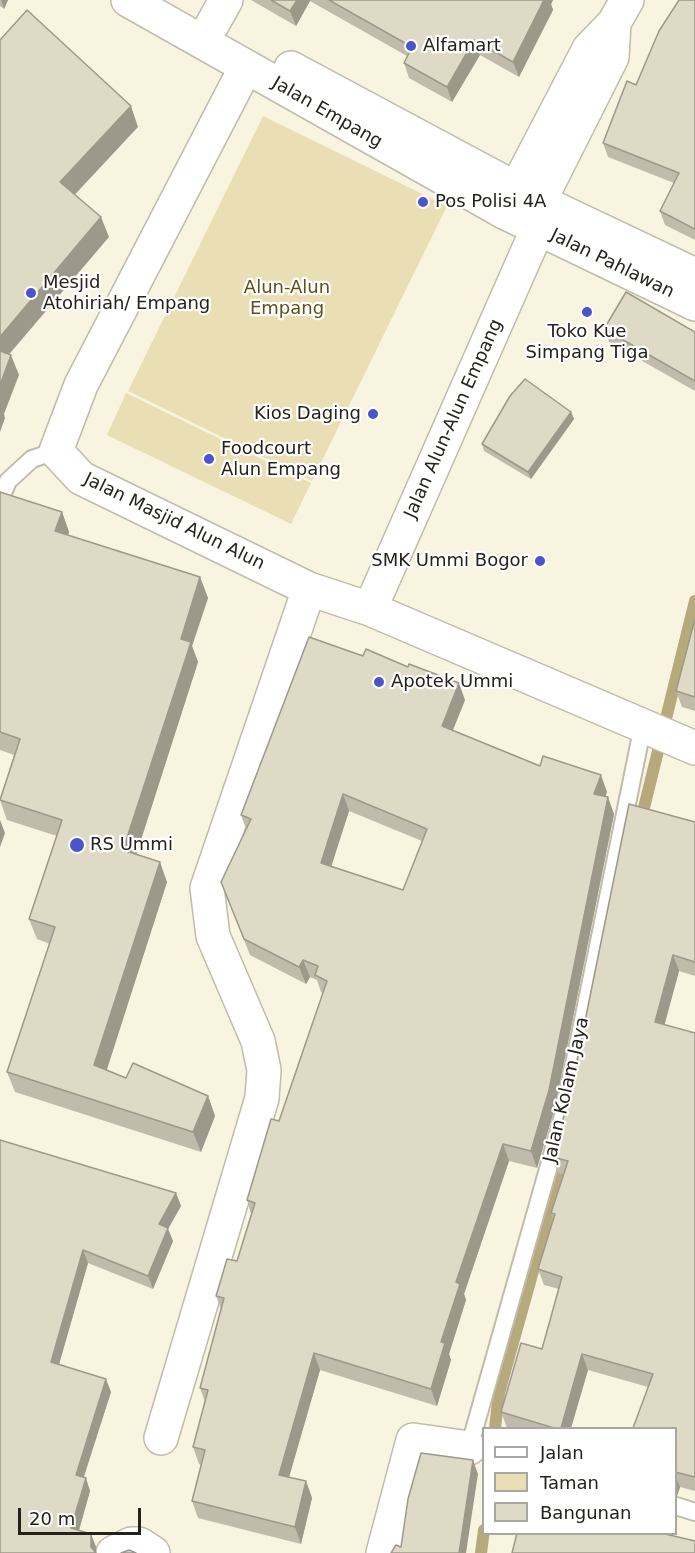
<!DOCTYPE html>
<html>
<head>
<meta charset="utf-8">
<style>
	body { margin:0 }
	#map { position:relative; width:695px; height:1553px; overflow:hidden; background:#f9f4e0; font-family:"DejaVu Sans",sans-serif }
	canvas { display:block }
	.legend { position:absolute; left:482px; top:1427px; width:195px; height:108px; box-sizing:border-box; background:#fff; border:2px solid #a7a7a4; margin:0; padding:8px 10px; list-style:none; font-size:18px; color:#24221b }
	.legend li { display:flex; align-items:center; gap:12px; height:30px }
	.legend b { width:30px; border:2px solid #a7a7a4 }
	.scale { position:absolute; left:18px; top:1508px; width:123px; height:27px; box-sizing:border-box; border:3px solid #24221b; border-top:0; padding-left:8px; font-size:18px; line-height:21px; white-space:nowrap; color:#24221b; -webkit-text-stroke:4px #fff; paint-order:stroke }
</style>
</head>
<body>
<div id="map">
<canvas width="695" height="1553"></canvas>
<ul class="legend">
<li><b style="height:8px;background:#fff"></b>Jalan</li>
<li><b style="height:16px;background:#eadfb4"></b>Taman</li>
<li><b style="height:16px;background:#dfdac6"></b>Bangunan</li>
</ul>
<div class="scale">20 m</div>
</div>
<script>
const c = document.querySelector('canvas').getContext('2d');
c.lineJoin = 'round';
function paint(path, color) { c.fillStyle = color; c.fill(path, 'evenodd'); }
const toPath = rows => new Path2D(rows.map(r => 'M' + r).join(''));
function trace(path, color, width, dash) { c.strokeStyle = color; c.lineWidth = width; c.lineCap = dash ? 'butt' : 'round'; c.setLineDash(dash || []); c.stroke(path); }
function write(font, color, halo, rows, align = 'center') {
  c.font = font + ' "DejaVu Sans",sans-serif'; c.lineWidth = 4.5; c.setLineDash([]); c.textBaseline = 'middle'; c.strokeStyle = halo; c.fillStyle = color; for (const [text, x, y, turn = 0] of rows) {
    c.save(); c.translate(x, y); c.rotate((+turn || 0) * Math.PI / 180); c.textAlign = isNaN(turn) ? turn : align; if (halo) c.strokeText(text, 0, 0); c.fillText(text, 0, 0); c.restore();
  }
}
paint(toPath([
	[263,116,447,206,312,481,128,391],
	[126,393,311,483,291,524,107,435]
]), '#eadfb4');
trace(toPath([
	[640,824,695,601],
	[495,1428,499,1393,564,1160],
	[481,1553,484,1530]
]), '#b6aa7d', 12);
const lane = toPath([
	[0,500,8,481,32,459,56,451],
	[473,1449,469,1448,565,1109,643,725],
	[676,1506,695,1512]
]);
const street = toPath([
	[212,25,226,0],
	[246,67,81,385,56,451,81,478,309,589,370,609,695,748],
	[370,609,538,228],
	[161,1438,262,1098,264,1070,258,1041,213,936,207,888,309,589],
	[113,1553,131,1544,139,1544,153,1553],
	[383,1553,413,1440,469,1448]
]);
const secondary = toPath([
	[504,212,589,49,614,23,627,0],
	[528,224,612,57,614,23]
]);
const primary = toPath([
	[128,0,504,212,695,304],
	[291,68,539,201,695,275]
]);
trace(lane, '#c1bca9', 20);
trace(street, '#c1bca9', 36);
trace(secondary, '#c1bca9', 36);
trace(primary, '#c1bca9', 36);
trace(lane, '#fff', 16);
trace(street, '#fff', 33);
trace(secondary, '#fff', 33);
trace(primary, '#fff', 33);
paint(toPath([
	[0,0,8,0,4,9,0,6],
	[251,0,553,0,551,4,553,10,519,77,480,55,452,102,409,78,404,63,407,56,310,1,296,26],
	[695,0,695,240,665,225,660,211,674,183,608,157,603,143,636,85],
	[604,329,695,332,695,391,609,342],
	[571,412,574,419,531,479,484,451,482,444],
	[0,492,62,512,69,532,68,535,200,577,208,598,192,646,198,662,136,855,167,882,106,1070,126,1078,208,1096,215,1116,201,1152,15,1092,7,1072,50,944,37,939,29,919,57,836,7,820,0,800,14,755,0,750],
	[695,619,695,711,682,707,676,691],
	[465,700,453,730,540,766,607,792,605,796,614,814,555,1107,537,1168,509,1161,464,1294,466,1300,449,1354,451,1360,437,1406,320,1370,289,1477,306,1481,312,1498,301,1544,198,1518,192,1501,201,1465,199,1464,193,1447,205,1402,200,1388,221,1309,216,1296,237,1261,251,1214,247,1200,279,1121,323,993,321,992,317,980,310,977,306,984,250,955,221,882,246,829,241,815],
	[349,811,422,841,403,890,331,866],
	[695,822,695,976,679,971,664,1025,695,1033,695,1491,680,1487,677,1496,675,1496,675,1428,648,1387,588,1370,571,1428,507,1428,501,1412,542,1349,559,1289,544,1285,538,1269,553,1219,551,1213,563,1174,558,1173,552,1157],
	[0,1140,176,1193,181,1206,168,1229,173,1241,153,1289,88,1263,59,1364,111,1392,84,1477,90,1491,79,1530,91,1534,96,1547,96,1553,0,1553]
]), '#c0bbaa');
paint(toPath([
	[1,0,8,0,4,9],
	[297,0,310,0,310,1,296,26,290,11],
	[544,0,553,0,551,4,553,10,519,77,513,62],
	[474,40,480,55,452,102,447,87],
	[131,106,138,127,67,203,60,182],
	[101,217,109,237,0,365,0,337],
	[11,355,19,375,4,414,5,418,0,432,0,385],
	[571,412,574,419,531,479,528,472],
	[62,512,69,532,63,551,55,531],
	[200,577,208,598,192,646,198,662,131,871,123,850,181,639],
	[459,683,465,700,448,742,442,726],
	[601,775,607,792,601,810,594,794],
	[343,794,349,811,327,880,321,863],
	[608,797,614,814,555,1107,537,1168,531,1151],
	[0,820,5,833,0,847],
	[160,862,167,882,102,1085,94,1065],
	[673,955,679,971,661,1038,655,1022],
	[303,960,310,977,306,984,299,967],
	[208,1096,215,1116,201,1152,193,1132],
	[503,1144,509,1161,464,1294,466,1300,449,1354,451,1360,437,1406,431,1389,441,1342,456,1282],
	[176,1193,181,1206,168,1229,173,1241,153,1289,148,1276,159,1224],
	[83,1250,88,1263,56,1375,51,1362],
	[314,1353,320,1370,285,1491,279,1475],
	[582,1354,588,1370,571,1428,561,1428],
	[106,1379,111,1392,80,1488,76,1475],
	[473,1460,478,1474,466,1553,459,1553],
	[675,1474,680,1487,677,1496,675,1491],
	[86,1478,90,1491,76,1541,71,1528],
	[306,1481,312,1498,301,1544,295,1527],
	[91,1534,96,1547,96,1553,91,1547]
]), '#9c998b');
const building = toPath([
	[271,0,297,0,290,11,271,0],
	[329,0,544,0,513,62,474,40,447,87,404,63,412,47,329,0],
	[679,0,695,0,695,229,660,211,679,173,603,143,627,81,636,85,659,31,679,0],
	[27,10,131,106,60,182,101,217,0,337,0,40,27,10],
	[626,292,695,332,695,381,604,329,626,292],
	[0,351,11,355,0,385,0,351],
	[525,379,571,412,528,472,482,444,510,396,525,379],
	[0,492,62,512,55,531,200,577,181,639,191,642,123,850,160,862,94,1065,126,1078,133,1063,208,1096,193,1132,7,1072,55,927,29,919,62,820,0,800,20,739,0,732,0,492],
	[695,619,695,697,676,691,695,619],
	[309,637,363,656,366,649,408,667,409,664,459,683,442,726,540,766,543,756,601,775,594,794,608,797,549,1090,531,1151,503,1144,456,1282,460,1284,441,1342,445,1343,431,1389,314,1353,279,1475,306,1481,295,1527,192,1501,205,1450,193,1447,208,1390,200,1388,224,1298,216,1296,227,1259,237,1261,255,1203,247,1200,271,1119,279,1121,327,981,315,975,318,966,303,960,299,967,244,939,221,882,251,819,241,815,309,637],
	[343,794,427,829,403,890,321,863,343,794],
	[629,804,695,822,695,962,673,955,655,1022,695,1033,695,1477,675,1472,675,1428,633,1428,653,1374,582,1354,561,1428,554,1428,501,1412,521,1343,542,1349,562,1277,538,1269,555,1214,551,1213,568,1161,552,1157,570,1095,629,804],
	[0,1140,176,1193,159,1224,168,1228,148,1276,83,1250,51,1362,106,1379,76,1475,86,1478,71,1528,91,1534,91,1547,96,1553,0,1553,0,1140],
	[421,1453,473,1460,459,1553,391,1553,396,1545,401,1547,408,1499,421,1453],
	[517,1533,661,1533,695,1541,695,1553,512,1553,517,1533],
	[129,1550,136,1553,121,1553,129,1550]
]);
paint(building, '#dfdac6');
trace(building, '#9c998b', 1.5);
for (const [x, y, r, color] of [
	[411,46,6,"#4b54ca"],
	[423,202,6,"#4b54ca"],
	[31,293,6,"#4b54ca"],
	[587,312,6,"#4b54ca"],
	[373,414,6,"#4b54ca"],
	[209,459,6,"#4b54ca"],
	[540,561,6,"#4b54ca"],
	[379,682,6,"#4b54ca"],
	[77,845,8,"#4b54ca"]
]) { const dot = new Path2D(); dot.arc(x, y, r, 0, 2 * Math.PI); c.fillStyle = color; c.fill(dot); trace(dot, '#fff', 2); }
write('18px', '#24221b', '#fff', [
	["Alfamart",423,46],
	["Pos Polisi 4A",435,202],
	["Mesjid",43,283],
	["Atohiriah/ Empang",43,304],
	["Toko Kue",587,332,"center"],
	["Simpang Tiga",587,353,"center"],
	["Kios Daging",361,414,"right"],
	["Foodcourt",221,449],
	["Alun Empang",221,470],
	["SMK Ummi Bogor",528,561,"right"],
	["Apotek Ummi",391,682],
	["RS Ummi",90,845]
], 'left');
write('18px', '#24221b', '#fff', [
	["Jalan Empang",327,113,30],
	["Jalan Pahlawan",612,264,26],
	["Jalan Alun-Alun Empang",454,419,-66],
	["Jalan Masjid Alun Alun",174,522,26],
	["Jalan Kolam Jaya",567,1090,-77]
]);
write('18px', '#5e501b', '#fff', [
	["Alun-Alun",287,288],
	["Empang",287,309]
]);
</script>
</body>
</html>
